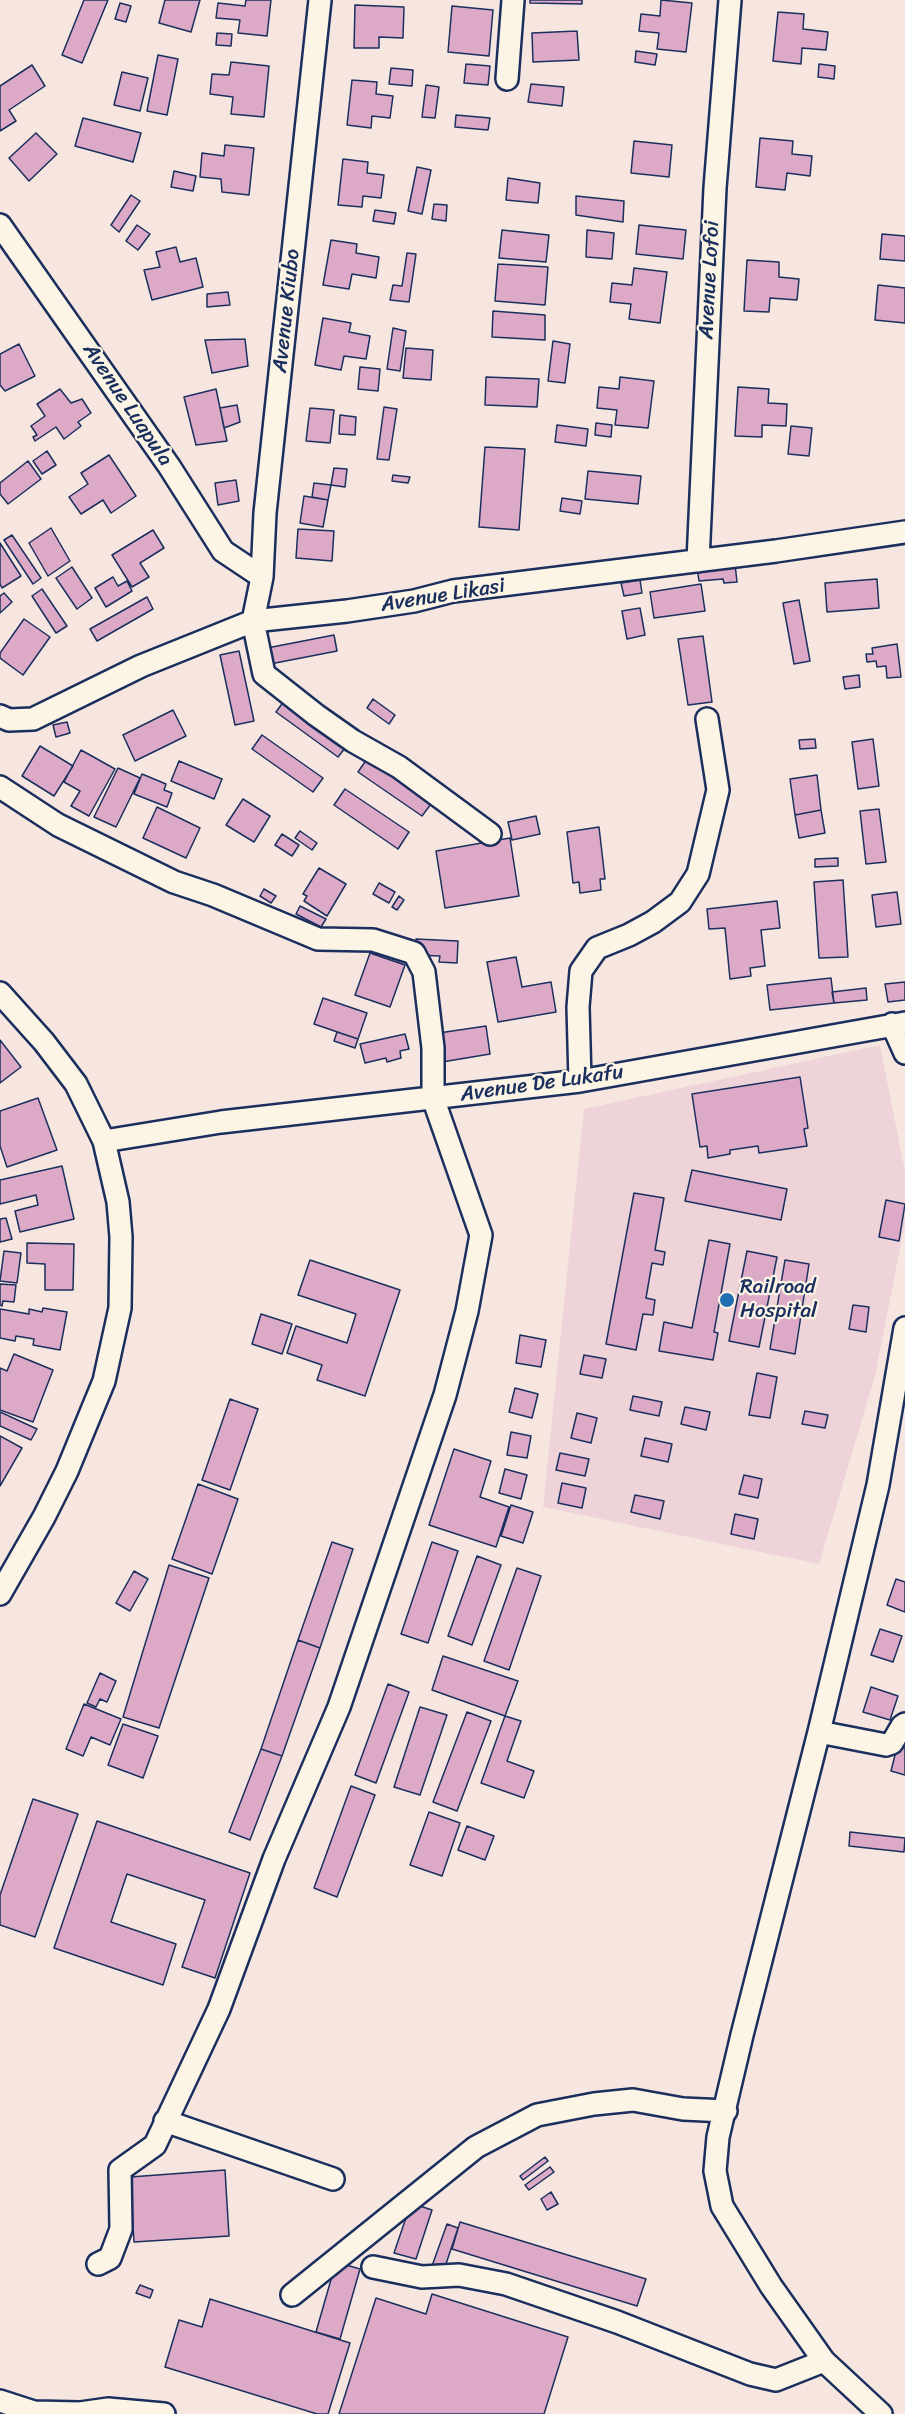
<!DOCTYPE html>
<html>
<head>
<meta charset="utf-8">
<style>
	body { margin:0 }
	canvas { display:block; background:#f6e6df }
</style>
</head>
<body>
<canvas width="905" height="2414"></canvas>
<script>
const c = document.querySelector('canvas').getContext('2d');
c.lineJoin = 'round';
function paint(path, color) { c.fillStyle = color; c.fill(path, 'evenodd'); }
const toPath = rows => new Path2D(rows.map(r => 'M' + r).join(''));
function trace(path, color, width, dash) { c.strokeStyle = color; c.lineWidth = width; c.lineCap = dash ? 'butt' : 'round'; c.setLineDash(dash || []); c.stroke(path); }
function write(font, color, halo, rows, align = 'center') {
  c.font = font + ' Sriracha,sans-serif'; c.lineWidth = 4.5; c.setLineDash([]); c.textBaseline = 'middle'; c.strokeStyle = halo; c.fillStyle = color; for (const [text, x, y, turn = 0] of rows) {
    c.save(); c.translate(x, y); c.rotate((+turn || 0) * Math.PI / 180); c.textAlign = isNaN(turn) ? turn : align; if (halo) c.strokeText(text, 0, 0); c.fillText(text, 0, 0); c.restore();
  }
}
paint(toPath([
	[880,1045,905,1172,905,1223,875,1376,819,1564,543,1507,584,1109]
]), '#eed4d8');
const building = toPath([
	[84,0,108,0,82,63,62,55,84,0],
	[165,0,200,0,191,32,159,23,165,0],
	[246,0,271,0,267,36,238,33,240,20,216,18,218,3,245,6,246,0],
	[530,0,582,0,582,4,530,3,530,0],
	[661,0,692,3,686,52,657,49,659,33,639,31,641,14,660,16,661,0],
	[120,3,131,6,126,22,115,19,120,3],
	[355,5,404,7,403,38,379,37,379,48,354,48,355,5],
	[452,6,493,10,489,56,448,52,452,6],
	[778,12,804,14,803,29,828,32,826,50,802,48,801,64,773,61,778,12],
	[577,31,579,60,533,62,532,33,577,31],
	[217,33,232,34,231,46,216,45,217,33],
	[636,51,657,54,655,65,635,62,636,51],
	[158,55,178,59,167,115,147,111,158,55],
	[231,62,269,66,264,117,231,114,233,97,210,94,212,74,229,75,231,62],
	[466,64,490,66,488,85,464,83,466,64],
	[819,64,835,66,834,79,818,77,819,64],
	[32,65,45,86,9,110,16,121,0,131,0,86,32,65],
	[391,68,413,70,412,86,389,84,391,68],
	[122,72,148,78,140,111,114,105,122,72],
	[352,80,377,82,376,94,393,96,390,118,372,116,371,128,347,125,352,80],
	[531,84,564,87,562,106,528,102,531,84],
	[426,85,439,87,435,118,422,117,426,85],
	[456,115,490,118,488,130,455,127,456,115],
	[83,118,141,133,133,162,75,146,83,118],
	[36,133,57,154,29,181,9,158,36,133],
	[760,138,793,141,792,154,812,156,810,176,787,173,785,190,756,187,760,138],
	[634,141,672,145,669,177,631,173,634,141],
	[225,145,254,148,249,195,222,192,221,179,200,177,202,153,224,156,225,145],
	[343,159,368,162,367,173,384,175,381,198,363,196,362,207,338,205,343,159],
	[417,167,431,170,422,214,408,211,417,167],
	[174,171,196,176,193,191,171,187,174,171],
	[508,178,540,183,538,203,506,200,508,178],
	[131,195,140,201,119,232,111,225,131,195],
	[576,196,624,201,623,222,576,215,576,196],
	[434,204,447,205,446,221,432,219,434,204],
	[375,210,396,213,394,224,373,221,375,210],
	[137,225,150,234,138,250,126,241,137,225],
	[639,225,686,230,683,259,636,254,639,225],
	[502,230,549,235,546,262,499,258,502,230],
	[587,230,614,233,612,259,586,257,587,230],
	[882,234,905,236,905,261,880,259,882,234],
	[331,240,357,244,356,253,379,257,376,278,352,274,349,289,323,285,331,240],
	[176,247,180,262,196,258,203,287,152,300,144,270,160,267,156,252,176,247],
	[407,253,416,254,409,302,390,300,393,285,402,286,407,253],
	[747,260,779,262,779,277,799,279,797,300,770,298,769,312,744,311,747,260],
	[498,264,548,267,545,305,495,301,498,264],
	[634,268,667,272,660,323,629,319,631,304,610,302,612,283,632,285,634,268],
	[878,285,905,288,905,323,875,320,878,285],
	[228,292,230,305,207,307,207,294,228,292],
	[493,311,545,315,545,340,492,337,493,311],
	[323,318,351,323,349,332,370,336,366,359,344,356,341,370,315,365,323,318],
	[393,328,406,331,400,371,387,369,393,328],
	[245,339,248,366,212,373,205,340,245,339],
	[553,341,570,344,565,383,548,381,553,341],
	[19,344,35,376,5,391,0,385,0,354,19,344],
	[406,348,433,350,431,380,403,378,406,348],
	[360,367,380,369,378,391,358,389,360,367],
	[486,377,539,379,537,407,485,405,486,377],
	[620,377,654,381,648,428,615,425,617,410,597,408,599,387,619,389,620,377],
	[738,387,769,389,768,403,787,404,786,426,762,425,762,437,735,436,738,387],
	[60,389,71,403,82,399,91,413,78,422,81,426,64,439,56,427,35,441,33,437,37,435,31,426,45,416,37,404,60,389],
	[216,389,227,441,196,445,184,397,216,389],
	[237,405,240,422,224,428,220,408,237,405],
	[384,407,397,409,389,460,377,459,384,407],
	[310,408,334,410,330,443,306,441,310,408],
	[340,415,356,417,355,435,339,434,340,415],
	[596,423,612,425,611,437,595,435,596,423],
	[557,425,588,429,586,446,555,442,557,425],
	[791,426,812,428,809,456,788,454,791,426],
	[485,447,525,449,519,530,479,527,485,447],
	[47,451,56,465,42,474,33,461,47,451],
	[109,455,136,496,111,513,103,500,81,514,69,497,88,484,81,473,109,455],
	[28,461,41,479,8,504,0,494,0,483,28,461],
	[334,468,347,469,345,487,331,485,334,468],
	[588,471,641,476,638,504,585,499,588,471],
	[393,475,410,477,408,483,392,481,393,475],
	[236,480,239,501,218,505,215,483,236,480],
	[314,483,331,485,328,500,312,497,314,483],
	[304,496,328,500,323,527,300,523,304,496],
	[562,498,582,501,580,514,560,511,562,498],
	[51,528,70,561,48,576,29,543,51,528],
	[298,529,334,531,332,561,296,558,298,529],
	[153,530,164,548,140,563,149,577,132,587,112,555,153,530],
	[12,535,41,578,33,584,4,540,12,535],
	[0,543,21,576,2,588,0,584,0,543],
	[735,564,737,582,724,583,723,579,699,581,697,568,735,564],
	[72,567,92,598,77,609,56,578,72,567],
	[113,577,118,586,127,581,132,591,106,607,95,588,113,577],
	[877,579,879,608,827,612,825,583,877,579],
	[640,580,642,593,624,596,621,583,640,580],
	[701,584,705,611,654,618,650,592,701,584],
	[42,589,67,626,56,633,32,596,42,589],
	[4,593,12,602,0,613,0,596,4,593],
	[147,597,153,609,97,641,90,629,147,597],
	[799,600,810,661,794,664,783,603,799,600],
	[640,608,645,635,627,639,622,611,640,608],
	[24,619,50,637,23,675,0,658,0,653,24,619],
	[334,635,337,651,265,665,262,649,334,635],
	[703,636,712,702,688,705,678,639,703,636],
	[897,644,901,677,887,678,886,666,877,667,876,661,867,662,866,654,873,654,872,648,897,644],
	[239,651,254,721,235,725,220,655,239,651],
	[859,675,860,687,845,689,843,677,859,675],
	[287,697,349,743,338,757,276,712,287,697],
	[373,699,395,715,389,724,367,708,373,699],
	[173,710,186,736,135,761,123,735,173,710],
	[67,722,70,733,56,737,53,725,67,722],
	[262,735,323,778,313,792,252,749,262,735],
	[815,739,816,748,800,749,799,740,815,739],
	[873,739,879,786,858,789,852,742,873,739],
	[40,746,73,766,54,796,22,776,40,746],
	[81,750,115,769,89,816,71,806,80,791,64,782,81,750],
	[369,756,434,800,422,816,358,772,369,756],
	[179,761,222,779,214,799,171,781,179,761],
	[118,768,140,778,116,827,94,817,118,768],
	[142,774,166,784,164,790,172,793,167,807,134,794,142,774],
	[817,775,821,810,795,815,790,779,817,775],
	[345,789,409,832,398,849,334,805,345,789],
	[243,799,270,816,254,842,226,825,243,799],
	[157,807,200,828,186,858,143,838,157,807],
	[879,809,886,862,866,864,860,811,879,809],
	[821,810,825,833,799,838,795,815,821,810],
	[536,816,540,834,512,840,508,822,536,816],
	[599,827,605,879,600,879,601,890,580,893,579,882,573,883,567,832,599,827],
	[300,831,317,843,312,850,295,838,300,831],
	[282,834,299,845,292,856,275,845,282,834],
	[510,838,519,896,445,908,436,851,510,838],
	[838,858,838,866,815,867,815,859,838,858],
	[319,868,346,884,327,916,304,901,307,896,303,894,319,868],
	[843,880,848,957,819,958,814,882,843,880],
	[379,883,395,892,389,903,373,894,379,883],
	[264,889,276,896,271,903,260,896,264,889],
	[897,892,901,924,876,927,872,895,897,892],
	[399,896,404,900,397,910,392,907,399,896],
	[777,901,780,928,761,930,765,966,750,968,751,976,730,979,725,928,709,929,707,909,777,901],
	[300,906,326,919,321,927,296,914,300,906],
	[416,939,458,941,457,963,439,962,440,956,416,955,416,939],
	[370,953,405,965,390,1007,355,995,370,953],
	[516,957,522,987,551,982,556,1012,498,1022,487,962,516,957],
	[831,978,834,1003,770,1010,767,985,831,978],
	[905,982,905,1000,888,1002,885,984,905,982],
	[866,988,867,1000,834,1003,832,992,866,988],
	[323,998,367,1013,358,1039,314,1024,323,998],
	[486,1026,490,1054,436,1063,432,1034,486,1026],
	[337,1032,358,1039,355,1048,334,1041,337,1032],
	[405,1034,409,1049,400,1051,401,1058,387,1062,386,1058,365,1063,360,1044,405,1034],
	[0,1040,21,1067,0,1083,0,1040],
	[800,1077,808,1128,804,1129,807,1146,759,1153,758,1146,730,1150,730,1154,708,1158,707,1146,700,1147,692,1094,800,1077],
	[38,1098,57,1150,7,1167,0,1146,0,1111,38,1098],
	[62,1166,74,1219,20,1232,15,1211,38,1205,36,1195,0,1204,0,1180,62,1166],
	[692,1170,787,1189,781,1220,685,1201,692,1170],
	[634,1193,664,1198,655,1250,665,1252,663,1265,652,1263,646,1298,655,1300,653,1315,643,1314,636,1350,606,1344,634,1193],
	[886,1200,905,1204,899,1241,879,1237,886,1200],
	[6,1218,12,1239,0,1242,0,1219,6,1218],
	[709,1240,730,1244,714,1332,718,1333,713,1360,659,1351,664,1322,692,1328,709,1240],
	[27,1243,74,1244,73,1290,45,1290,45,1264,27,1263,27,1243],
	[4,1251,21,1253,17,1283,0,1281,4,1251],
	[747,1251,777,1257,759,1347,729,1341,747,1251],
	[310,1260,400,1290,365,1396,317,1380,322,1365,287,1353,296,1326,347,1343,356,1314,298,1295,310,1260],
	[785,1260,809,1264,795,1354,770,1349,785,1260],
	[0,1284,16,1285,14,1302,3,1301,2,1306,0,1305,0,1284],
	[853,1305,869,1307,866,1332,849,1329,853,1305],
	[43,1308,67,1312,60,1350,33,1345,34,1339,16,1336,15,1341,0,1338,0,1309,29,1314,29,1309,42,1312,43,1308],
	[261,1314,292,1324,282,1354,252,1344,261,1314],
	[520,1335,546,1340,541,1367,516,1363,520,1335],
	[14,1354,53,1370,33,1422,0,1410,0,1368,7,1371,14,1354],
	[584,1355,606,1359,602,1378,580,1374,584,1355],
	[757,1373,777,1377,770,1418,749,1415,757,1373],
	[515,1388,538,1394,532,1418,509,1412,515,1388],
	[633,1396,662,1402,659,1416,630,1410,633,1396],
	[230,1399,258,1409,230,1490,202,1480,230,1399],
	[685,1407,710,1412,706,1430,681,1424,685,1407],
	[805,1411,828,1415,825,1428,802,1424,805,1411],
	[0,1412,37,1429,31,1440,0,1426,0,1412],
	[577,1413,597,1418,591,1443,571,1438,577,1413],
	[511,1432,531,1436,527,1458,507,1455,511,1432],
	[0,1436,22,1448,0,1486,0,1436],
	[645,1438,672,1444,668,1462,641,1456,645,1438],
	[454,1449,491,1461,480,1497,509,1507,496,1547,429,1525,454,1449],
	[560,1453,589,1459,585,1476,556,1470,560,1453],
	[505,1469,527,1475,521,1499,499,1493,505,1469],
	[744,1475,762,1479,758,1498,739,1494,744,1475],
	[562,1483,586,1488,582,1508,558,1503,562,1483],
	[198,1484,238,1499,212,1574,172,1559,198,1484],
	[635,1495,664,1501,660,1519,631,1512,635,1495],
	[511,1505,533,1512,523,1543,501,1536,511,1505],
	[735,1514,758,1519,754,1539,731,1534,735,1514],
	[332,1542,353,1549,320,1648,298,1640,332,1542],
	[432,1542,458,1551,428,1643,401,1634,432,1542],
	[477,1556,501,1565,472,1645,448,1636,477,1556],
	[169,1565,209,1578,159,1728,123,1717,169,1565],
	[517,1568,541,1576,509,1670,484,1661,517,1568],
	[134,1571,148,1579,130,1611,116,1603,134,1571],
	[896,1579,905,1582,905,1612,887,1605,896,1579],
	[880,1629,902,1636,893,1662,871,1655,880,1629],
	[298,1640,320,1648,282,1756,261,1749,298,1640],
	[443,1656,518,1681,505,1716,432,1690,443,1656],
	[100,1673,116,1681,107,1702,100,1699,96,1707,87,1703,100,1673],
	[388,1684,409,1692,376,1783,355,1775,388,1684],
	[871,1687,898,1696,890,1720,863,1712,871,1687],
	[84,1704,121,1719,110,1745,91,1737,83,1756,66,1749,84,1704],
	[420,1707,447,1715,420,1795,394,1787,420,1707],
	[467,1712,491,1721,457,1811,433,1802,467,1712],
	[505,1716,521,1721,507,1761,534,1771,524,1798,481,1783,505,1716],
	[123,1724,158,1736,143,1778,108,1765,123,1724],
	[898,1743,905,1745,905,1775,891,1771,898,1743],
	[261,1749,282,1756,250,1840,229,1832,261,1749],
	[351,1786,375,1795,337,1897,314,1888,351,1786],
	[33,1799,78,1814,35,1937,0,1925,0,1895,33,1799],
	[429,1812,460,1823,442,1876,410,1865,429,1812],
	[97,1821,250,1873,215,1978,182,1967,205,1900,127,1874,111,1922,176,1944,163,1985,54,1948,97,1821],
	[467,1826,494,1836,485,1860,458,1850,467,1826],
	[850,1832,905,1838,904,1852,849,1846,850,1832],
	[545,2157,548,2161,523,2180,520,2176,545,2157],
	[550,2167,554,2172,529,2190,525,2185,550,2167],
	[225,2170,229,2236,134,2242,130,2177,225,2170],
	[551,2192,558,2204,547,2210,541,2199,551,2192],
	[411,2203,432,2210,416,2259,394,2253,411,2203],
	[460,2222,646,2279,637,2306,452,2249,460,2222],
	[447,2224,458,2228,444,2270,432,2266,447,2224],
	[336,2262,360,2269,340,2339,316,2332,336,2262],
	[140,2285,153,2290,150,2298,136,2293,140,2285],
	[432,2294,568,2337,544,2414,339,2414,376,2298,426,2314,432,2294],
	[210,2299,350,2343,328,2414,317,2414,165,2367,179,2320,202,2327,210,2299]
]);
paint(building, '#dcaac7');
trace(building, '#1b2f5e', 1.5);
const minor = toPath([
	[320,0,265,513,262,577,253,621,264,674,316,715,353,741,399,767,490,834],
	[507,79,513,0],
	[0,225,169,466,223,551,262,577],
	[698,561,715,188,730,0],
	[0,716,9,720,33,719,141,666,253,621,347,611,414,601,453,591,776,551,905,532],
	[0,787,58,825,174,882,213,895,318,939,373,940,414,953,424,972,433,1048,433,1098,481,1235,467,1311,445,1395,339,1707,274,1859,219,2009,155,2145,120,2170,121,2229,110,2258,98,2264],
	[0,993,44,1042,76,1084,104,1141,118,1202,121,1237,120,1308,104,1381,67,1471,44,1517,0,1594],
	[892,1024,905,1053],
	[580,1081,578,1007,581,971,597,948,629,935,653,922,680,902,698,874,718,790,707,719],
	[104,1141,221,1122,580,1081,905,1023],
	[819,1732,886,1745,892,1743,902,1726,905,1724],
	[165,2121,333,2179],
	[373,2267,422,2277,459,2275,506,2284,617,2322,750,2374,776,2380,824,2361],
	[292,2295,476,2147,537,2115,594,2104,633,2100,683,2109,726,2111],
	[0,2401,34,2412,80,2413,108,2409,164,2414],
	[881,2414,824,2361,771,2286,722,2206,715,2171,718,2137,742,2035,819,1732,878,1485,905,1328]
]);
trace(minor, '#1b2f5e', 26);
trace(minor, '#fcf5e5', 21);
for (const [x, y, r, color] of [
	[727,1300,8,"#1f6fb2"]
]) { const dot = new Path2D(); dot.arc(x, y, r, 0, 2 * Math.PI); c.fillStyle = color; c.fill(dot); trace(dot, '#fcf5e5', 2); }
write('21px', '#1b2f5e', '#fcf5e5', [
	["Avenue Lofoi",710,280,-87],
	["Avenue Kiubo",287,311,-84],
	["Avenue Luapula",127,405,56],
	["Avenue Likasi",443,596,-9],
	["Avenue De Lukafu",542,1084,-8]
]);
write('21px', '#1b2f5e', '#fcf5e5', [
	["Railroad",740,1288],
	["Hospital",740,1312]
], 'left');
</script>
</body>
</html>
